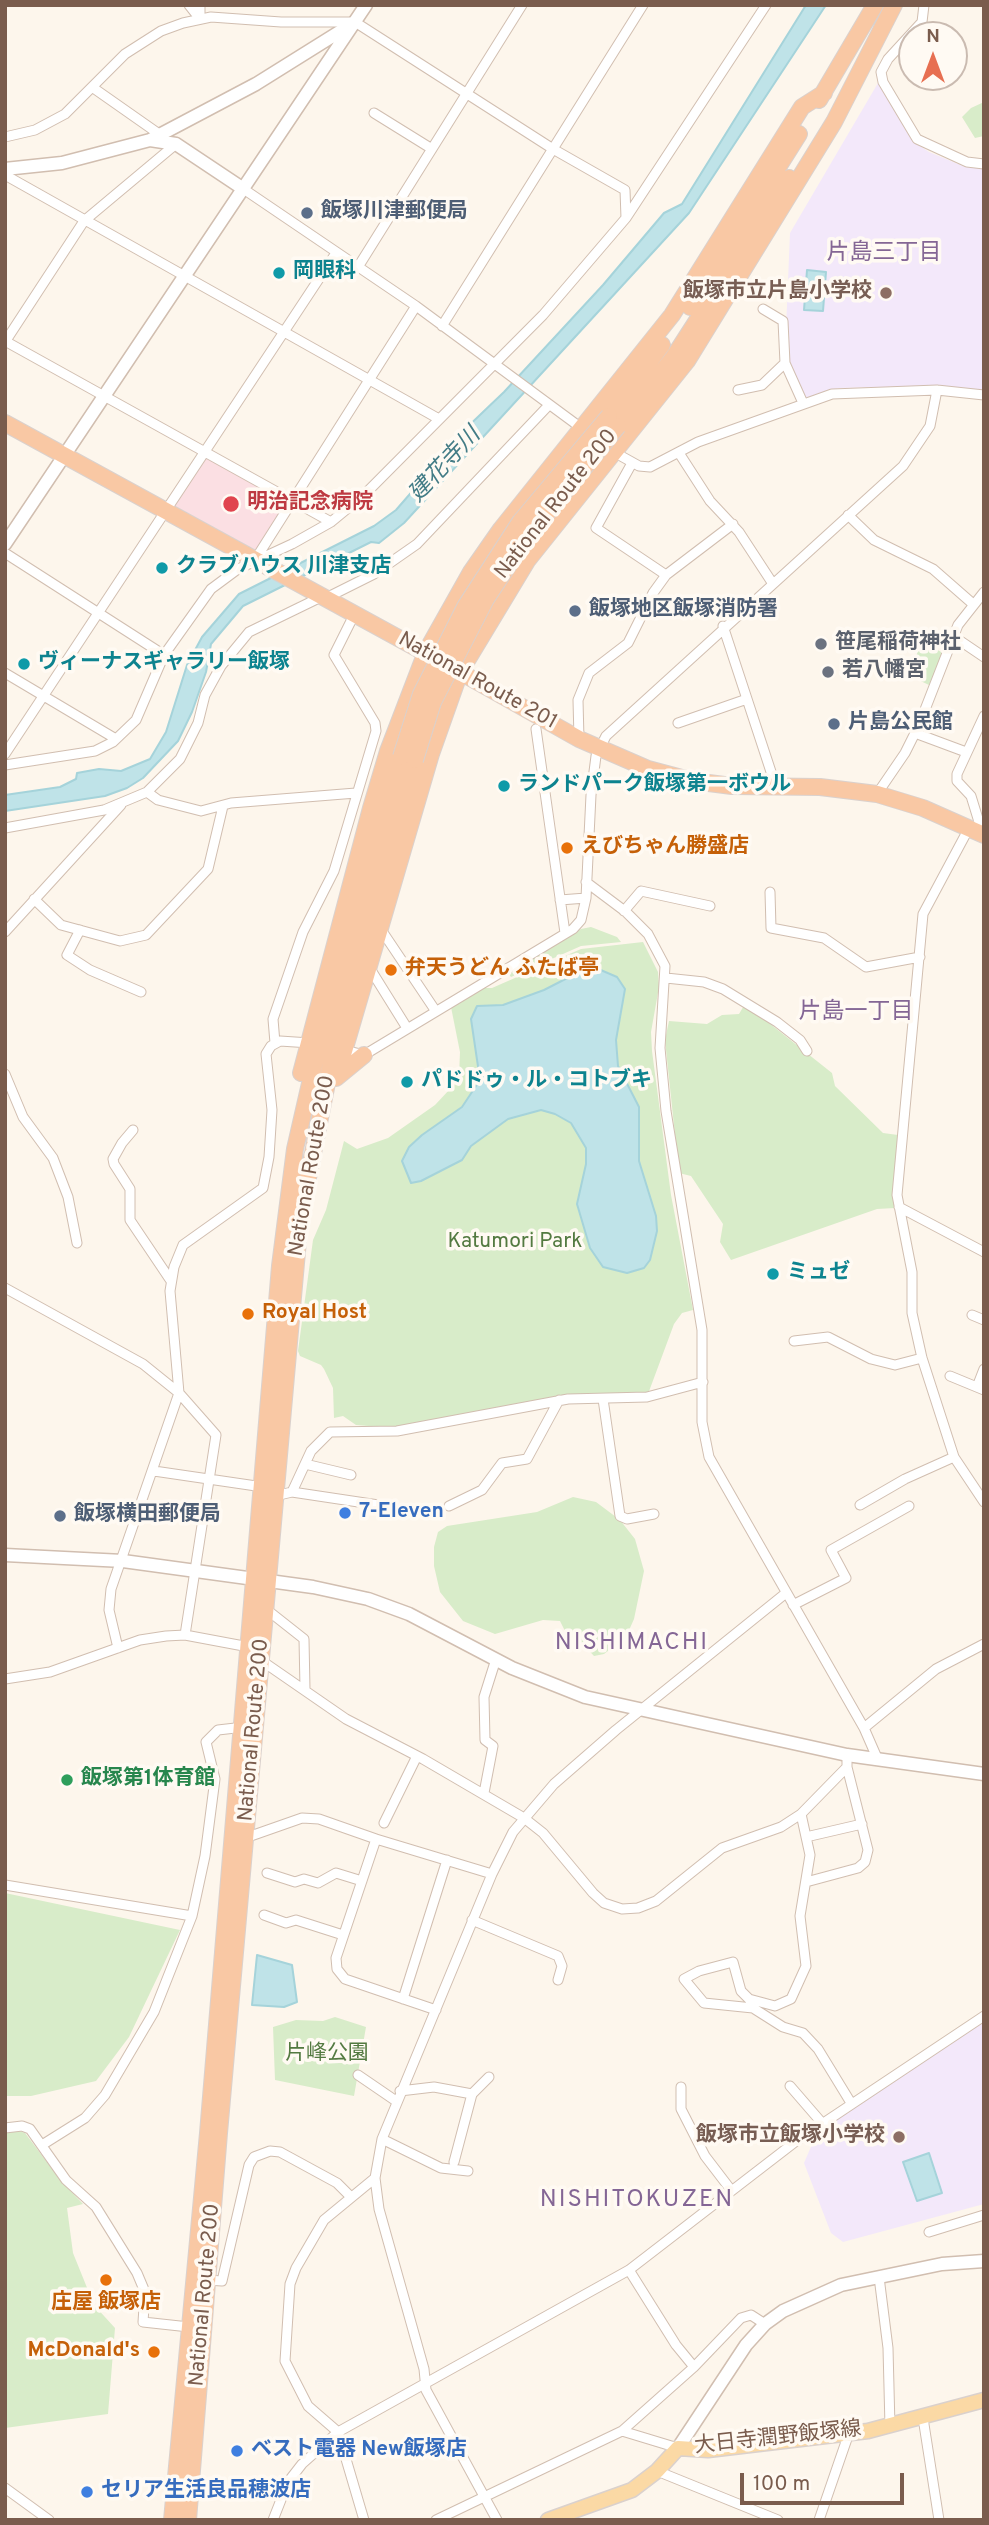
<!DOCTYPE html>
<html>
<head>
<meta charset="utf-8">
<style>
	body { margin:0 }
	#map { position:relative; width:989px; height:2525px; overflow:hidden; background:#fdf6ec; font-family:Overpass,sans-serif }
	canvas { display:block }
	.frame { position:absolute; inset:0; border:7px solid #7a5c4d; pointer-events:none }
	.north { position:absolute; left:898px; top:21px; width:70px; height:70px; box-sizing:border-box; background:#fffaf3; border:2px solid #cabbb1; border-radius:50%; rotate:0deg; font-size:19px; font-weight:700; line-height:28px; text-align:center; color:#7a5c4d }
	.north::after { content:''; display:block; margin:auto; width:24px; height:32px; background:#e76f51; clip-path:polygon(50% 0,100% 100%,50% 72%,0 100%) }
	.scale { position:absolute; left:740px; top:2473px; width:164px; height:32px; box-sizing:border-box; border:4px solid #7a5c4d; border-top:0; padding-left:9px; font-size:21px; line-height:24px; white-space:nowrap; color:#7a5c4d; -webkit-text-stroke:5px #fffaf3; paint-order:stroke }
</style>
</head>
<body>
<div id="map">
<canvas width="989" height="2525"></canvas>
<div class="frame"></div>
<div class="north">N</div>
<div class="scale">100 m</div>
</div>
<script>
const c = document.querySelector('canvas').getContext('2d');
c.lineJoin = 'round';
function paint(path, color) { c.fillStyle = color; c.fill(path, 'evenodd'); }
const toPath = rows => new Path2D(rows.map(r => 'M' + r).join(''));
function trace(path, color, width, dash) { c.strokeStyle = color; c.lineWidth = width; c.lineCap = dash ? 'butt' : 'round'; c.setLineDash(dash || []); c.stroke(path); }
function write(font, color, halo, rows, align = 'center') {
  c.font = font + ' Overpass,"Noto Sans JP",sans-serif'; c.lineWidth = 7; c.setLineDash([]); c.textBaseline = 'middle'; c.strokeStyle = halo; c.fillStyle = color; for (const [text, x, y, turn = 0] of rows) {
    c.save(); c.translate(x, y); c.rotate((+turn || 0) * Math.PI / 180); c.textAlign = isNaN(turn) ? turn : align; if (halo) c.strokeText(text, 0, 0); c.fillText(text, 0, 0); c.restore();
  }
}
paint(toPath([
	[878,83,913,141,929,152,963,166,984,168,984,391,935,386,839,388,804,399,785,353,790,233],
	[984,2021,984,2204,843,2242,831,2233,804,2163,819,2128]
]), '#f3e8fa');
paint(toPath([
	[205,456,289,502,257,551,173,505]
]), '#fbdfe3');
paint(toPath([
	[984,102,984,136,975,138,962,117,971,108],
	[921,641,943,653,929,685,910,676],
	[591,927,617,937,621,942,581,946,511,977,508,973,581,929],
	[643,942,658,972,659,987,651,1032,652,1051,671,1195,693,1310,682,1313,674,1324,648,1394,569,1396,394,1428,356,1425,343,1416,334,1418,333,1388,324,1369,321,1365,300,1356,298,1351,313,1240,326,1210,344,1141,357,1149,388,1138,435,1105,450,1089,459,1077,460,1052,451,1007,483,988,492,988,581,949],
	[745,1004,832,1073,835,1086,883,1133,898,1135,895,1208,877,1209,731,1260,720,1242,723,1224,691,1176,679,1173,665,1040,669,1021,707,1024,722,1015,739,1014],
	[573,1497,596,1502,620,1520,635,1539,644,1571,634,1619,626,1637,604,1654,594,1656,579,1640,567,1635,560,1621,543,1620,495,1634,463,1621,440,1592,434,1566,434,1547,438,1532,447,1526,537,1512],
	[5,1893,180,1930,129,2037,96,2081,31,2096,5,2096],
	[335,2017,366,2027,354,2096,275,2080,273,2027,296,2020,323,2021],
	[19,2131,25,2133,62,2182,83,2204,67,2208,73,2253,94,2305,115,2328,108,2414,5,2428,5,2133]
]), '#d8ecc9');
const water = toPath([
	[806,5,826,5,689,213,404,523,379,543,371,542,243,606,211,644,206,672,192,712,178,741,143,778,127,788,105,796,5,811,5,795,60,787,76,779,77,773,99,769,121,771,150,759,166,732,187,665,202,637,239,594,374,526,396,510,436,464,438,455,504,392,603,285,664,213,682,204,806,5],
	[807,270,826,272,823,311,804,310,807,270],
	[596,968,617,977,625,989,616,1040,618,1066,639,1107,639,1161,656,1216,657,1231,650,1260,644,1268,627,1273,603,1267,590,1248,577,1204,586,1164,586,1148,571,1123,555,1114,541,1110,508,1119,471,1146,462,1160,421,1181,411,1183,402,1161,409,1147,422,1135,462,1107,480,1080,471,1019,477,1006,503,1005,544,990,581,971,596,968],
	[257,1955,292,1965,297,2002,284,2007,252,2005,257,1955],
	[929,2153,942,2193,917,2201,903,2162,929,2153]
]);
paint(water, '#bfe3e8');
trace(water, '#a5d3da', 2);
const minor = toPath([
	[189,5,200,19],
	[924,5,922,22,888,59,881,72,883,82,917,139,967,162,984,164],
	[200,19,200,5],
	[92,87,159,134],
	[374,113,432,149],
	[5,137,35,130,65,114,125,54,161,31,183,23,211,17,281,22,355,22,553,149,625,190,626,218],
	[5,175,439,419],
	[242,188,416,306,584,430],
	[358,267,522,5],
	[763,309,783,321,785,363,803,403],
	[442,326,643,5],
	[5,341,331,522],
	[5,342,84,221,176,144],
	[738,390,762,385,785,363],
	[612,451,639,466,650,467,698,442,832,394,937,390,984,395],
	[679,453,710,501,739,532,773,584],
	[848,515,874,540,933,569,973,604],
	[5,553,164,655],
	[255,560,416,306],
	[666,575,733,524],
	[326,598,374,574,417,544,548,406],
	[723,626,776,787],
	[953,636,984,657],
	[5,673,116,739],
	[678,723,747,699],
	[536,729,565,933],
	[915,733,966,752],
	[579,739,578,700,589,673,628,643,653,593,666,575,596,528,632,463],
	[5,754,336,253],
	[5,765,95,751,113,742,136,720,164,655,211,589,238,569,292,544,331,522,365,494,543,315,626,218,766,5],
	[147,792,158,800,201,811,231,803,356,793],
	[877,794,905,753,919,725,958,625,984,592],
	[5,828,104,810,147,792,180,759,198,723,205,695,221,666,249,632,321,597],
	[969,828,923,914,897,1195,912,1272,912,1313,922,1358,954,1457,984,1502],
	[983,835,971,796,957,781,957,774,984,716],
	[586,882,626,912,648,934,665,966,660,1048,666,1111,702,1330,702,1422,709,1457,864,1728,878,1760],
	[770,892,771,928,824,938,866,967,920,957],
	[34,899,61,925,120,941,146,935,208,869,223,806],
	[560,900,586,898],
	[624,911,641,891,710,906],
	[380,928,435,1010],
	[80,930,67,955,90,970,141,992],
	[5,932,121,805],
	[369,967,407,1028],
	[666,978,704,982,723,989,777,1022,800,1040,807,1051],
	[275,1043,273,1019,303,932,334,871,376,731,375,723,334,655,354,615],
	[341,1049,364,1055,573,929,581,920,586,898,591,795,596,756,606,736,903,466,930,426,937,390],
	[5,1074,23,1117,53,1158,68,1197,77,1243],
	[133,1130,122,1143,113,1159,114,1164,130,1189,130,1220,171,1281],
	[899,1207,984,1252],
	[5,1288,143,1364,179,1393,216,1435,185,1635],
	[972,1315,984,1320],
	[794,1341,828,1337,871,1359,895,1365,922,1358],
	[950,1376,984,1390],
	[977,1387,984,1369],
	[603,1399,620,1516,627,1519,654,1514],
	[305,1464,351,1475],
	[154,1471,263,1487],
	[292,1492,385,1506],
	[275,1496,292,1492,311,1451,330,1432,397,1431,568,1399,647,1397,703,1382],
	[860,1505,905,1479,954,1457],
	[449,1506,482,1490,502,1463,527,1459,559,1400],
	[793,1605,846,1578,831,1550,909,1506],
	[266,1609,304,1639,305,1689],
	[118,1648,109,1610,111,1589,179,1393,170,1291,174,1267,183,1245,263,1188,269,1157,272,1110,266,1054,271,1046,280,1041,310,1043],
	[262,1661,346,1719,423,1759,524,1818,543,1833,593,1893,604,1903,622,1909,638,1908,656,1901,722,1848,781,1827,801,1814,847,1767,847,1755],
	[5,1679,50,1672,140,1640,166,1636,185,1635,249,1647],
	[864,1728,936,1669,984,1644],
	[484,1793,493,1746,485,1740,484,1697,496,1659],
	[801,1814,810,1855,800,1916,806,1966,791,1999,775,2006,749,1999,741,1991,733,1962,699,1971,684,1979,704,2003,753,2008,783,2027,803,2033,818,2049,851,2103],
	[384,1823,417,1756],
	[806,1837,862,1824],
	[245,1838,302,1818,319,1819,376,1839,336,1958,337,1969,345,1979,436,2010],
	[376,1839,492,1874],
	[267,1873,295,1882,304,1879,318,1883,336,1873,362,1881],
	[806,1882,858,1868,865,1862,868,1850,847,1767],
	[5,1885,192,1916],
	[264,1915,286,1923,296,1920,343,1935],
	[472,1920,558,1956,562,1966,558,1980],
	[403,1999,447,1860],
	[358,2075,396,2101],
	[790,2086,822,2123],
	[681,2087,681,2109,705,2156,731,2190],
	[400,2091,434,2087,472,2094,454,2162],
	[472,2094,489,2077],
	[5,2128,22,2126,30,2129,66,2180,96,2207,137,2273,145,2292,143,2322,189,2327],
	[382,2139,441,2168,468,2171],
	[42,2145,85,2118,105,2095,154,2012,192,1916,205,1856,215,1779,206,1742,218,1730,244,1727],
	[929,2232,984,2215],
	[629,2270,676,2345,694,2367],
	[879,2277,888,2348,890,2427],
	[207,2280,222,2281,249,2165,254,2157,270,2151,280,2152,337,2183,351,2197],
	[923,2418,939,2520],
	[622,2431,678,2448],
	[657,2471,778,2520],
	[5,2488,49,2520],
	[273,2520,288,2482,302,2464,338,2432,629,2270,795,2142,984,2016],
	[364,2520,338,2432,308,2406,285,2361,290,2284,296,2268,324,2220,375,2178],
	[436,2520,622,2431,694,2367,741,2318,751,2315,765,2324],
	[497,2520,426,2390,424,2369,379,2209,375,2178,382,2139,492,1874,513,1832,554,1784,616,1730,786,1593],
	[819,2520,849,2433]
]);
const tertiary = toPath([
	[150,140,176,144,242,188],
	[5,169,62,163,150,140,256,84,352,24],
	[5,544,366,5],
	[5,1555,123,1561,313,1587,368,1599,409,1614,512,1668,585,1697,847,1755,984,1774],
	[678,2448,746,2345,765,2324,783,2311,841,2285,942,2264,984,2261]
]);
const primary = toPath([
	[548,2520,632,2490,657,2471,678,2448,708,2450,868,2431,984,2400]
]);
const trunk = toPath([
	[819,100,875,5],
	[690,307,799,134],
	[609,416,662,345],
	[5,423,433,657],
	[618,426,673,358,789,178],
	[453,668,579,739,648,769,693,781,732,786,820,787,877,794,923,808,984,835],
	[301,1073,371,808,388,751,426,652,471,572,501,529,672,315,802,107,824,93],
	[337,1075,431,754,460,672,527,561,687,361,834,122,894,5],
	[336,1078,364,1055],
	[172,2520,208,2133,280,1266,295,1149,319,1044,401,757],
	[188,2520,219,2133,300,1218,334,1048,415,760]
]);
trace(minor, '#d1beb0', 11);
trace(tertiary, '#d1beb0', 15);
trace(primary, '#dad1cd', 17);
trace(trunk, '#dad1cd', 18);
trace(minor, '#fff', 9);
trace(tertiary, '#fff', 12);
trace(primary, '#fbd9a5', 14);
trace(trunk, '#f9c8a4', 16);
const trunkBridge = toPath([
	[401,757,421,694,465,607,520,522,609,416],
	[415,760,433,702,486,599,525,540,618,426]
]);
trace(trunkBridge, '#dad1cd', 18, []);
trace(trunkBridge, '#f9c8a4', 16);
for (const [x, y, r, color] of [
	[307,213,7,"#5c6f8a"],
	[279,273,7,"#0f9aa8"],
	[886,293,7,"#8d6e63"],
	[231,504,9,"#e0444e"],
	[162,568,7,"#0f9aa8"],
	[575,611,7,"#5c6f8a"],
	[821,644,7,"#6b7280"],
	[24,664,7,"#0f9aa8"],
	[828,672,7,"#6b7280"],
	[834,724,7,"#5c6f8a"],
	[504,786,7,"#0f9aa8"],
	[567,848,7,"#e8710a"],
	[391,970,7,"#e8710a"],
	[407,1082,7,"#0f9aa8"],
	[773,1274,7,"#0f9aa8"],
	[248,1314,7,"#e8710a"],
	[345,1513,7,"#3f7fe0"],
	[60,1516,7,"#5c6f8a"],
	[67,1780,7,"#2e9e5b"],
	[899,2137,7,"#8d6e63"],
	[106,2280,7,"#e8710a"],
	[154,2352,7,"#e8710a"],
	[237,2451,7,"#3f7fe0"],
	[87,2492,7,"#3f7fe0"]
]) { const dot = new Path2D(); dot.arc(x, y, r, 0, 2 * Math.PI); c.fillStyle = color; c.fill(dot); trace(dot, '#fffaf3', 2.5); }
write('bold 21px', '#4e5e75', '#fffaf3', [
	["飯塚川津郵便局",321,213],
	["飯塚地区飯塚消防署",589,611],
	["片島公民館",848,724],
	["飯塚横田郵便局",74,1516]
], 'left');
write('bold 21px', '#0d838f', '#fffaf3', [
	["岡眼科",293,273],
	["クラブハウス 川津支店",176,568],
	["ヴィーナスギャラリー飯塚",38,664],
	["ランドパーク飯塚第一ボウル",518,786],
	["パドドゥ・ル・コトブキ",421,1082],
	["ミュゼ",787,1274]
], 'left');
write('bold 21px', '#785e54', '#fffaf3', [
	["飯塚市立片島小学校",872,293],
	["飯塚市立飯塚小学校",885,2137]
], 'right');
write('bold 21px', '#be3a42', '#fffaf3', [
	["明治記念病院",247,504]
], 'left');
write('21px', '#7a5c4d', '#fffaf3', [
	["National Route 200",557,505,-52],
	["National Route 201",477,682,29],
	["National Route 200",313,1166,-80],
	["National Route 200",255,1730,-85],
	["National Route 200",206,2295,-85],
	["大日寺潤野飯塚線",778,2439,-6]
]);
write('bold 21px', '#5b616d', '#fffaf3', [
	["笹尾稲荷神社",835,644],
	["若八幡宮",842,672]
], 'left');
write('bold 21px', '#c56008', '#fffaf3', [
	["えびちゃん勝盛店",581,848],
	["弁天うどん ふたば亭",405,970],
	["Royal Host",262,1314],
	["庄屋 飯塚店",106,2304,"center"],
	["McDonald's",140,2352,"right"]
], 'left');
write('21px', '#537a41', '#fffaf3', [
	["Katumori Park",515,1243],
	["片峰公園",327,2055]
]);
write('bold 21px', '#366cbe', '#fffaf3', [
	["7-Eleven",359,1513],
	["ベスト電器 New飯塚店",251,2451],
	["セリア生活良品穂波店",101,2492]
], 'left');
write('bold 21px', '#27864d', '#fffaf3', [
	["飯塚第1体育館",81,1780]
], 'left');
write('23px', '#846695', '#fffaf3', [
	["片島三丁目",884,254],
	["片島一丁目",856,1013]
]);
write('italic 23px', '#437c86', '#fffaf3', [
	["建花寺川",446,466,-47]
]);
c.letterSpacing = '2px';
write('24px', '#846695', '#fffaf3', [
	["NISHIMACHI",632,1644],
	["NISHITOKUZEN",637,2201]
]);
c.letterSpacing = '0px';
</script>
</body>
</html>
